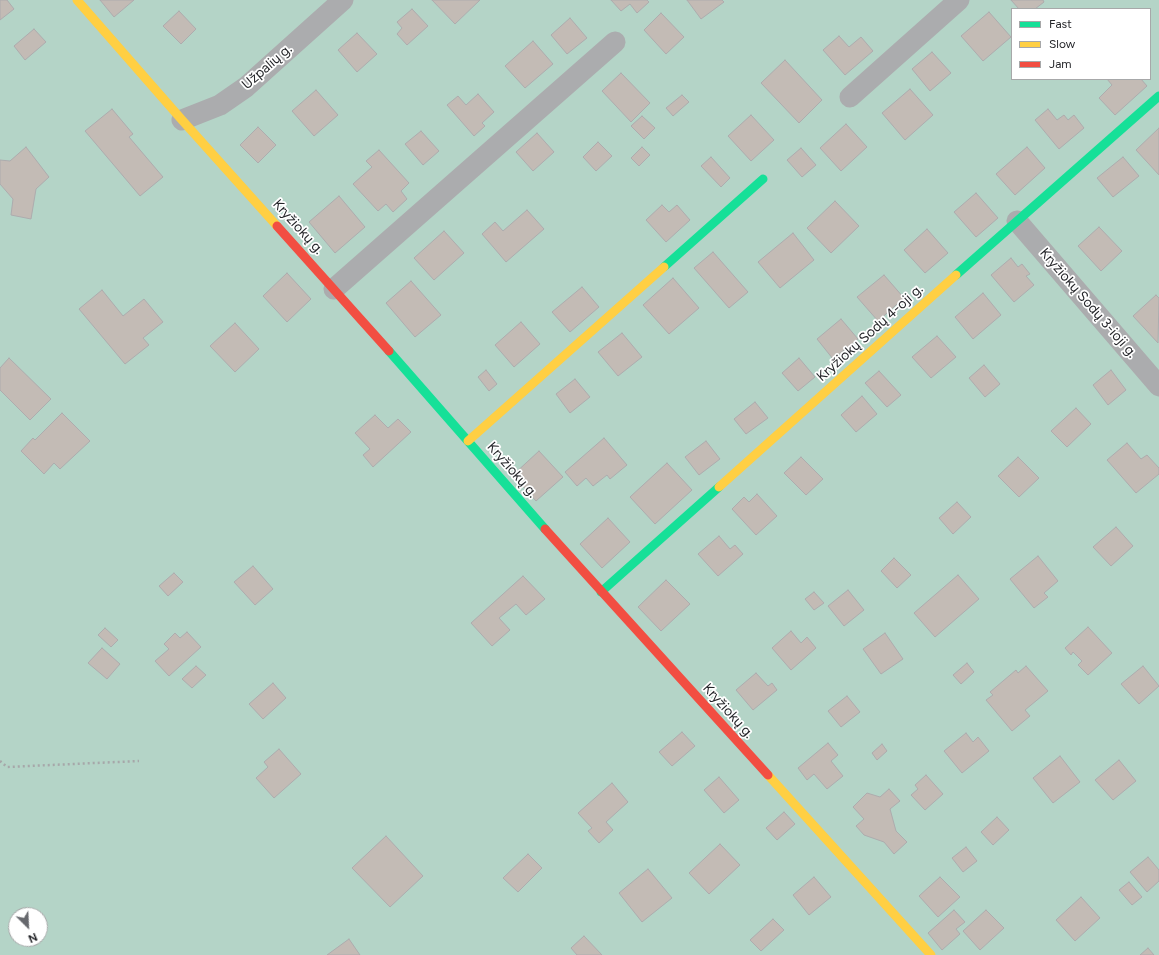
<!DOCTYPE html>
<html>
<head>
<meta charset="utf-8">
<style>
	body { margin:0 }
	#map { position:relative; width:1159px; height:955px; overflow:hidden; background:#e2e4ea; font-family:Figtree,sans-serif }
	canvas { display:block }
	.legend { position:absolute; left:1011px; top:8px; width:140px; height:72px; box-sizing:border-box; background:#fff; border:1px solid #a7a8a9; margin:0; padding:5px 7px; list-style:none; font-size:12px; color:#242529 }
	.legend li { display:flex; align-items:center; gap:8px; height:20px }
	.legend b { width:20px; border:1px solid #a7a8a9 }
	.north { position:absolute; left:8px; top:907px; width:40px; height:40px; box-sizing:border-box; background:#fff; border:1px solid #a7a8a9; border-radius:50%; rotate:156deg; font-size:11px; font-weight:700; line-height:16px; text-align:center; color:#242529 }
	.north::after { content:''; display:block; margin:auto; width:14px; height:18px; background:#66686d; clip-path:polygon(50% 0,100% 100%,50% 72%,0 100%) }
</style>
</head>
<body>
<div id="map">
<canvas width="1159" height="955"></canvas>
<ul class="legend">
<li><b style="height:5px;background:#16e098"></b>Fast</li>
<li><b style="height:5px;background:#ffcf43"></b>Slow</li>
<li><b style="height:5px;background:#f24e42"></b>Jam</li>
</ul>
<div class="north">N</div>
</div>
<script>
const c = document.querySelector('canvas').getContext('2d');
c.lineJoin = 'round';
function paint(path, color) { c.fillStyle = color; c.fill(path, 'evenodd'); }
const toPath = rows => new Path2D(rows.map(r => 'M' + r).join(''));
function trace(path, color, width, dash) { c.strokeStyle = color; c.lineWidth = width; c.lineCap = dash ? 'butt' : 'round'; c.setLineDash(dash || []); c.stroke(path); }
function write(font, color, halo, rows, align = 'center') {
  c.font = font + ' Figtree,sans-serif'; c.lineWidth = 3.5; c.setLineDash([]); c.textBaseline = 'middle'; c.strokeStyle = halo; c.fillStyle = color; for (const [text, x, y, turn = 0] of rows) {
    c.save(); c.translate(x, y); c.rotate((+turn || 0) * Math.PI / 180); c.textAlign = isNaN(turn) ? turn : align; if (halo) c.strokeText(text, 0, 0); c.fillText(text, 0, 0); c.restore();
  }
}
paint(toPath([
	[0,0,1159,0,1159,955,0,955],
	[1012,9,1150,9,1150,79,1012,79],
	[16,915,40,915,40,939,16,939]
]), '#b4d4c7');
const building = toPath([
	[0,0,7,0,14,9,0,20,0,0],
	[100,0,134,0,114,17,100,0],
	[432,0,480,0,455,24,432,0],
	[611,0,647,0,649,2,637,13,630,4,621,11,611,0],
	[687,0,722,0,724,2,701,19,687,0],
	[1011,0,1043,0,1044,2,1035,9,1019,9,1011,0],
	[412,9,428,26,407,45,397,34,402,28,397,22,412,9],
	[179,11,196,29,181,44,163,26,179,11],
	[989,12,1011,37,983,61,961,36,989,12],
	[661,13,684,37,666,54,644,30,661,13],
	[570,18,587,38,567,54,551,35,570,18],
	[34,29,46,42,25,60,14,46,34,29],
	[357,33,377,54,357,72,338,50,357,33],
	[839,36,849,47,861,37,873,51,845,75,823,50,839,36],
	[533,41,553,64,525,88,505,66,533,41],
	[932,52,951,73,930,91,912,69,932,52],
	[785,60,822,100,799,123,761,83,785,60],
	[621,73,650,103,631,122,602,91,621,73],
	[1107,79,1141,79,1147,86,1115,115,1099,98,1112,85,1107,79],
	[910,89,933,115,905,140,882,113,910,89],
	[316,90,338,115,314,136,292,111,316,90],
	[478,94,494,112,482,123,485,126,474,136,447,105,458,96,466,105,478,94],
	[682,95,689,102,673,116,666,108,682,95],
	[112,109,133,134,129,137,163,177,140,196,85,131,112,109],
	[1048,109,1057,120,1064,115,1068,120,1074,115,1084,128,1059,149,1035,120,1048,109],
	[751,115,774,140,751,161,728,136,751,115],
	[642,116,655,128,644,139,631,126,642,116],
	[846,124,867,147,841,171,820,148,846,124],
	[258,127,276,145,258,163,240,145,258,127],
	[1159,128,1159,175,1136,150,1159,128],
	[421,131,439,151,423,165,405,144,421,131],
	[537,133,554,152,533,171,516,152,537,133],
	[598,142,612,156,596,171,583,157,598,142],
	[26,147,49,177,36,189,31,219,11,215,13,199,0,184,0,160,10,161,26,147],
	[642,147,650,155,639,166,631,158,642,147],
	[1027,147,1045,168,1015,195,996,174,1027,147],
	[801,148,816,165,802,177,787,160,801,148],
	[379,150,409,183,401,191,407,199,393,212,386,204,378,211,353,184,372,167,366,161,379,150],
	[711,157,730,178,721,187,701,166,711,157],
	[1123,157,1139,176,1113,197,1097,178,1123,157],
	[976,193,998,218,976,237,954,212,976,193],
	[339,196,365,227,335,253,309,222,339,196],
	[835,201,859,226,831,253,807,228,835,201],
	[662,205,669,212,677,205,690,220,666,242,646,220,662,205],
	[527,210,544,229,506,262,482,234,495,222,503,231,527,210],
	[1099,227,1122,251,1101,271,1078,246,1099,227],
	[927,229,948,253,925,273,904,250,927,229],
	[444,231,464,253,434,280,414,258,444,231],
	[793,233,814,260,780,288,758,262,793,233],
	[713,252,748,292,729,308,694,268,713,252],
	[1011,258,1018,267,1022,264,1030,274,1026,276,1034,285,1014,302,991,275,1011,258],
	[287,273,311,299,287,322,263,296,287,273],
	[884,275,904,298,878,321,857,297,884,275],
	[673,278,699,308,669,334,643,305,673,278],
	[411,281,441,315,415,337,386,303,411,281],
	[582,287,599,307,570,332,552,312,582,287],
	[102,290,123,316,144,299,163,322,143,338,149,345,125,364,79,309,102,290],
	[983,293,1001,315,973,339,955,317,983,293],
	[1156,295,1159,298,1158,343,1133,316,1156,295],
	[841,319,858,339,833,359,817,339,841,319],
	[521,322,540,344,514,367,495,345,521,322],
	[235,323,259,349,235,372,210,346,235,323],
	[622,333,642,357,618,376,598,352,622,333],
	[937,336,956,357,931,378,912,357,937,336],
	[9,358,51,399,30,420,0,390,0,368,9,358],
	[799,358,815,377,798,391,782,373,799,358],
	[984,365,1000,384,985,397,969,378,984,365],
	[486,370,497,384,489,391,478,377,486,370],
	[1111,370,1126,390,1108,405,1093,385,1111,370],
	[879,371,901,395,887,407,865,383,879,371],
	[575,379,590,397,570,413,556,394,575,379],
	[862,396,877,414,856,432,841,415,862,396],
	[755,402,768,418,746,434,734,419,755,402],
	[1076,408,1091,424,1067,447,1051,431,1076,408],
	[62,413,90,441,60,469,54,463,44,474,21,451,33,438,35,440,62,413],
	[375,415,388,428,398,419,411,432,373,467,363,455,370,449,355,433,375,415],
	[604,438,627,465,610,479,607,475,593,486,586,478,577,486,565,472,604,438],
	[706,441,720,459,699,475,685,457,706,441],
	[1127,443,1141,459,1147,455,1159,468,1159,474,1136,493,1107,460,1127,443],
	[539,451,563,477,536,501,513,475,539,451],
	[801,457,823,479,806,495,784,473,801,457],
	[1018,457,1039,478,1019,497,998,476,1018,457],
	[667,463,692,490,655,524,630,497,667,463],
	[757,494,777,516,756,535,732,509,744,497,749,502,757,494],
	[957,502,971,517,953,534,939,518,957,502],
	[608,518,630,542,602,568,580,544,608,518],
	[1116,527,1133,546,1111,566,1093,547,1116,527],
	[719,536,730,549,735,545,743,554,718,576,698,554,719,536],
	[1038,556,1058,581,1044,593,1048,597,1034,608,1010,579,1038,556],
	[894,558,911,575,897,588,881,571,894,558],
	[253,566,273,589,255,605,234,582,253,566],
	[174,573,183,582,168,596,159,586,174,573],
	[958,575,979,599,935,637,914,613,958,575],
	[523,576,545,599,526,615,516,604,499,618,510,630,492,646,471,623,523,576],
	[666,580,690,604,661,631,638,607,666,580],
	[848,590,864,610,844,626,828,606,848,590],
	[814,592,824,603,814,610,805,599,814,592],
	[1088,627,1112,653,1088,675,1078,665,1082,661,1073,652,1071,655,1065,648,1088,627],
	[105,628,118,640,111,647,98,635,105,628],
	[791,631,801,643,807,637,816,648,791,670,772,648,791,631],
	[187,632,201,647,169,676,155,661,169,649,164,644,175,633,180,638,187,632],
	[885,633,903,659,881,674,863,649,885,633],
	[102,648,120,664,107,679,88,663,102,648],
	[967,663,974,672,961,684,953,675,967,663],
	[196,666,206,675,192,688,182,679,196,666],
	[1026,666,1048,691,1025,710,1030,716,1012,731,986,700,993,695,990,692,1016,670,1018,673,1026,666],
	[1143,666,1159,686,1139,704,1121,684,1143,666],
	[756,673,768,686,772,683,777,690,753,710,736,690,756,673],
	[273,683,286,698,263,719,249,704,273,683],
	[847,696,860,712,841,727,828,711,847,696],
	[682,732,695,746,672,766,659,752,682,732],
	[966,733,973,742,978,737,989,751,962,773,944,751,966,733],
	[828,743,838,755,831,761,843,776,827,789,814,774,807,780,798,768,828,743],
	[882,744,887,751,877,760,872,753,882,744],
	[279,749,301,774,274,798,256,778,268,767,264,762,279,749],
	[1060,756,1080,782,1053,803,1033,778,1060,756],
	[1119,760,1136,781,1113,800,1095,780,1119,760],
	[926,775,943,794,925,810,911,795,918,789,915,785,926,775],
	[719,777,739,800,724,813,704,790,719,777],
	[612,783,628,802,606,822,613,830,599,843,588,831,592,828,578,813,612,783],
	[889,789,900,801,890,809,896,831,907,842,894,854,884,842,864,835,856,826,864,819,853,807,867,793,880,797,889,789],
	[784,812,795,824,777,840,766,828,784,812],
	[997,817,1009,830,993,845,981,832,997,817],
	[386,836,423,876,390,907,352,868,386,836],
	[720,844,740,865,709,894,689,873,720,844],
	[966,847,977,861,963,872,952,858,966,847],
	[528,854,542,868,518,892,503,878,528,854],
	[1148,857,1159,870,1159,881,1147,892,1130,872,1148,857],
	[648,869,672,898,642,922,619,893,648,869],
	[814,877,831,897,809,915,793,895,814,877],
	[940,877,960,897,938,917,919,896,940,877],
	[1129,882,1142,897,1132,905,1119,890,1129,882],
	[1081,897,1100,918,1075,941,1056,920,1081,897],
	[954,910,965,922,956,929,960,934,942,950,928,933,954,910],
	[986,910,1004,928,980,950,963,931,986,910],
	[773,919,784,930,761,951,750,940,773,919],
	[584,936,602,955,577,955,571,948,584,936],
	[349,939,360,955,327,955,349,939],
	[1148,948,1154,955,1140,955,1148,948]
]);
paint(building, '#c3bbb5');
trace(building, '#adacae', 1);
trace(toPath([
	[0,761,7,767,139,761]
]), '#a6a7a9', 2.5, [2, 3]);
trace(toPath([
	[850,97,959,0],
	[182,120,220,105,246,87,343,0],
	[1017,221,1159,386],
	[334,289,615,42]
]), '#abacae', 21);
trace(toPath([
	[664,267,763,179],
	[956,275,1159,96],
	[389,351,545,529],
	[601,592,719,487]
]), '#16e098', 9);
trace(toPath([
	[77,0,182,120,277,226],
	[468,441,664,267],
	[719,487,956,275],
	[768,775,931,955]
]), '#ffcf43', 9);
trace(toPath([
	[277,226,389,351],
	[545,529,768,775]
]), '#f24e42', 9);
write('14px', '#242529', '#fff', [
	["Užpalių g.",267,67,-41],
	["Kryžiokų g.",298,227,48],
	["Kryžiokų Sodų 3-ioji g.",1088,303,49],
	["Kryžiokų Sodų 4-oji g.",870,333,-42],
	["Kryžiokų g.",512,470,49],
	["Kryžiokų g.",728,711,48]
]);
</script>
</body>
</html>
